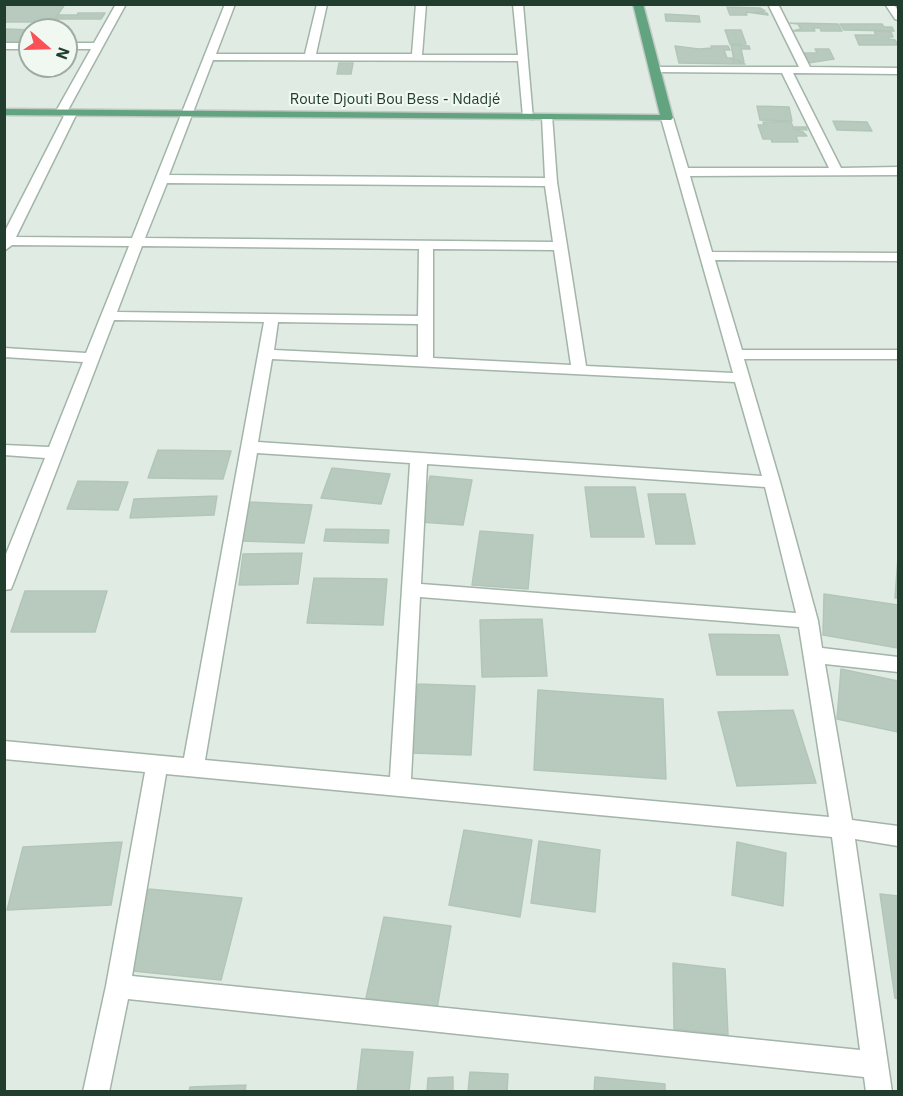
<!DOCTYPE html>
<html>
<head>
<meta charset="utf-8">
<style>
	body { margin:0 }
	#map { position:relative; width:903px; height:1096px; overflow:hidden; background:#e0ece3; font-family:"IBM Plex Sans",sans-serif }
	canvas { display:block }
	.frame { position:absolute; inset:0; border:6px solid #203d2d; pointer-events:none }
	.north { position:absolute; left:18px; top:18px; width:60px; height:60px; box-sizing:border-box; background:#f1f8f2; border:2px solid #9dada3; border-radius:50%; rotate:110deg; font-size:16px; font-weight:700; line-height:24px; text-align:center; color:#203d2d }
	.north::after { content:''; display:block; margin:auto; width:21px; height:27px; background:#f95158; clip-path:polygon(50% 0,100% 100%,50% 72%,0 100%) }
</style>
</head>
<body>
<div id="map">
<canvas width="903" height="1096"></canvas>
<div class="frame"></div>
<div class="north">N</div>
</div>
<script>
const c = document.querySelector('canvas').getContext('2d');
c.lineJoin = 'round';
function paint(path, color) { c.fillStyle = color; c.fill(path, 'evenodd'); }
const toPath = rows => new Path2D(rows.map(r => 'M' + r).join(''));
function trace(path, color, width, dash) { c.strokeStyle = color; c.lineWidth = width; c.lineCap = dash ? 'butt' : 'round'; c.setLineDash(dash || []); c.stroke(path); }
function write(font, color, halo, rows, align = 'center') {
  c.font = font + ' "IBM Plex Sans",sans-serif'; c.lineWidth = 4.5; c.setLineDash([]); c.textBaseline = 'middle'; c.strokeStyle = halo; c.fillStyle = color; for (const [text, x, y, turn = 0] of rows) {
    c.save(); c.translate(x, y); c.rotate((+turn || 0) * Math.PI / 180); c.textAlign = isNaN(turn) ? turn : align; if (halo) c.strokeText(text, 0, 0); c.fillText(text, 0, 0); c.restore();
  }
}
const building = toPath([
	[4,4,65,4,53,22,4,22,4,4],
	[727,7,760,8,765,11,754,13,767,13,768,15,746,12,747,15,730,15,727,7],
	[78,13,105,13,101,19,55,19,58,15,77,15,78,13],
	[665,14,699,16,700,22,666,21,665,14],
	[790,23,838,24,842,31,821,31,820,28,813,28,815,31,792,31,801,29,798,24,790,23],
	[840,24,882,24,884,27,892,27,894,31,844,30,840,24],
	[4,29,36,30,30,30,30,35,22,45,4,44,4,29],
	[725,30,741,30,746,44,730,44,725,30],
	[874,31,891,32,893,37,888,37,889,39,895,40,898,45,859,45,855,35,876,35,874,31],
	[731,45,749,46,750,49,741,49,744,62,738,62,745,64,735,64,734,61,741,60,734,60,731,45],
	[675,46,699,49,712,48,711,46,728,46,730,50,724,50,727,58,732,58,734,64,679,63,675,46],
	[815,49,829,49,834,59,808,63,804,53,817,53,815,49],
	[339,63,353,63,351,74,337,74,339,63],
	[757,106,789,107,792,121,760,120,757,106],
	[833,121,867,122,872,131,837,130,833,121],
	[763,122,791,122,793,127,806,127,807,130,793,129,803,132,807,136,796,136,798,142,772,142,771,139,763,139,758,125,764,125,763,122],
	[158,450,231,451,223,479,148,478,158,450],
	[332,468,390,474,381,504,321,498,332,468],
	[430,476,472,480,463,525,420,522,430,476],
	[78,481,128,482,118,510,67,509,78,481],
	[585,487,635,487,644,537,591,537,585,487],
	[648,494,685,494,695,544,656,544,648,494],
	[217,496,214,515,130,518,134,499,217,496],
	[250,502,312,505,304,543,240,541,250,502],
	[326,529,389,530,388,543,324,541,326,529],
	[480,531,533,535,528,589,472,585,480,531],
	[302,553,298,584,239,585,243,554,302,553],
	[898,557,898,598,895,598,898,557],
	[314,578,387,579,383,625,307,623,314,578],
	[25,591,107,591,95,632,11,632,25,591],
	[824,594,898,605,898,648,823,635,824,594],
	[542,619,547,676,482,677,480,620,542,619],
	[709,634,779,635,788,675,717,675,709,634],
	[841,669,898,681,898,732,837,719,841,669],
	[418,684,475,686,471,755,411,753,418,684],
	[538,690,663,699,666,779,534,770,538,690],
	[793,710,816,783,737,786,718,712,793,710],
	[464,830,532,840,520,917,449,905,464,830],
	[539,841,600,850,595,912,531,903,539,841],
	[122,842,111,905,7,910,23,847,122,842],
	[737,842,786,853,783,906,732,895,737,842],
	[149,889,242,898,221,980,123,970,149,889],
	[880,894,898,896,898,999,895,998,880,894],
	[384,917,451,926,437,1009,366,998,384,917],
	[673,963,725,969,728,1035,674,1029,673,963],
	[362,1049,413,1052,409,1092,357,1092,362,1049],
	[470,1072,508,1074,507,1092,468,1092,470,1072],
	[453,1077,453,1092,427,1092,428,1078,453,1077],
	[595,1077,665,1084,665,1092,594,1092,595,1077],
	[246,1085,245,1092,189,1092,190,1087,246,1085]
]);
paint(building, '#b8cabe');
trace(building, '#b2c6b8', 1.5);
const minor = toPath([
	[116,4,126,4,68,110,77,113,16,237,132,238,225,4,235,4,216,54,305,54,317,4,327,4,316,54,412,54,416,4,426,4,422,55,518,55,513,4,523,4,533,119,523,117,518,61,213,60,169,175,545,178,542,117,552,115,557,182,586,366,733,373,661,118,663,116,673,118,688,168,829,168,782,73,656,72,651,69,652,67,799,67,768,4,778,4,810,67,898,68,898,74,793,73,841,168,898,167,898,175,690,176,712,252,898,253,898,261,715,260,742,350,898,350,898,359,744,359,780,482,818,621,822,648,898,657,898,672,825,664,852,820,898,826,898,846,855,839,892,1092,866,1092,864,1077,128,999,109,1092,83,1092,106,986,145,772,4,759,4,741,184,758,264,322,114,320,13,584,11,589,4,590,4,559,45,458,4,455,4,445,49,447,83,362,4,357,4,348,86,353,129,246,12,245,4,251,4,233,64,116,55,113,91,49,66,49,66,43,94,43,116,4],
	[167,183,545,186,553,242,145,238,167,183],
	[142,246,419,249,418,316,117,312,142,246],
	[433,249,554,250,571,365,433,358,433,249],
	[278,322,418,324,418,357,274,350,278,322],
	[272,359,735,382,762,476,258,442,272,359],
	[257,453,410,463,390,777,205,760,257,453],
	[427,464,765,487,796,613,421,584,427,464],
	[420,597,799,627,829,817,411,779,420,597],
	[166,774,832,837,860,1050,132,976,166,774],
	[885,4,894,4,898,11,898,20,895,19,885,4],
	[4,43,30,43,30,49,4,49,4,43]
]);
const major = toPath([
	[633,4,643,4,673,118,671,120,4,115,4,109,660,115,633,4]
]);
trace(minor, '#a3b4a9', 3);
trace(major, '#c1c9c4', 3);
paint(minor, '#fff');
paint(major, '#62a480');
write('15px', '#203d2d', '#f1f8f2', [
	["Route Djouti Bou Bess - Ndadjé",395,100]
]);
</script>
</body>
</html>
